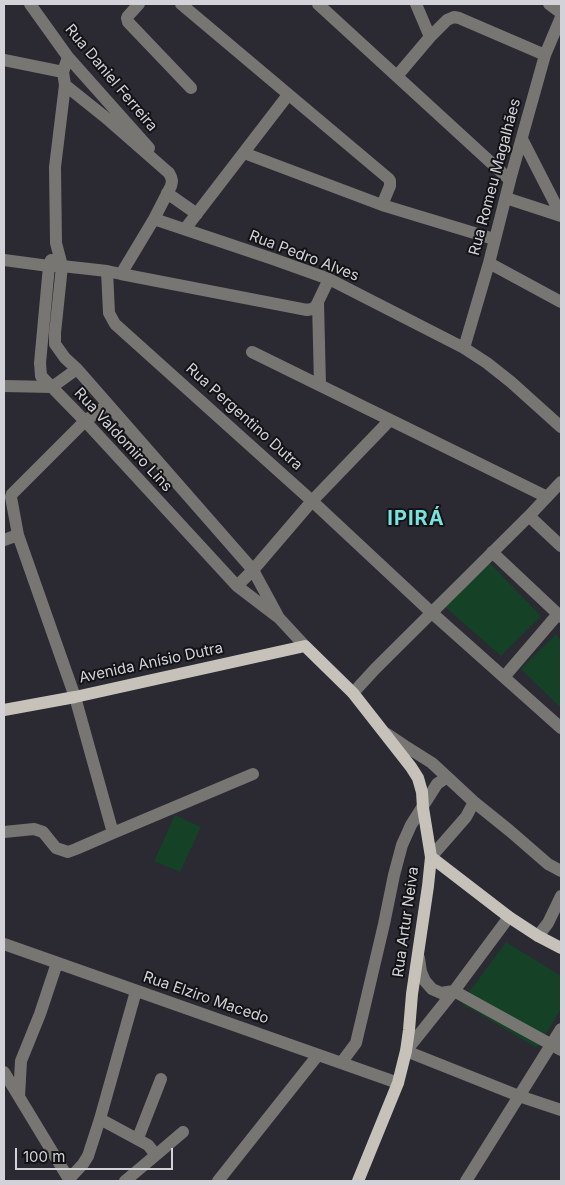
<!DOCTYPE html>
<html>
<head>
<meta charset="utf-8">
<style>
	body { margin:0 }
	#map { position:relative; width:565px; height:1185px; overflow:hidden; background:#2b2932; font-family:Inter,sans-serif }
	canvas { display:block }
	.frame { position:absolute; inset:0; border:5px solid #d3d2d8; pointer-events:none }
	.scale { position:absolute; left:15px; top:1148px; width:158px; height:22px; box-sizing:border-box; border:2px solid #d3d2d8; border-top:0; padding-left:6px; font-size:15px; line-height:18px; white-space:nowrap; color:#d3d2d8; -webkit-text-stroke:4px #131316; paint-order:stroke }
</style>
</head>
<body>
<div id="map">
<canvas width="565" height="1185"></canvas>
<div class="frame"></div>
<div class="scale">100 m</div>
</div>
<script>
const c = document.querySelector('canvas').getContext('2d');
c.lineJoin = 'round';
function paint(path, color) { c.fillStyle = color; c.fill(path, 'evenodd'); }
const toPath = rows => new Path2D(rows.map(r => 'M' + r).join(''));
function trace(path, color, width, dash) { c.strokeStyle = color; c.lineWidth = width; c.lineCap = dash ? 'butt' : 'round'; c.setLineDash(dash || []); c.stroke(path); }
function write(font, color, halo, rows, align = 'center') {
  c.font = font + ' Inter,sans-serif'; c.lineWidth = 4; c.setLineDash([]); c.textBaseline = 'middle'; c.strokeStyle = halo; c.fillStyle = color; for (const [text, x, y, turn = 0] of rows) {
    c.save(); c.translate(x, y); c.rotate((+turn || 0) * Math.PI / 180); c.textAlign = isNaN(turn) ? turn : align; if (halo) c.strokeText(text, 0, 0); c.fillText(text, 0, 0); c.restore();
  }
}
paint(toPath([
	[487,560,541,616,501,656,444,606],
	[556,634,561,640,561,708,521,669],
	[175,815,201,827,180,872,154,861],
	[506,942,561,976,561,1009,537,1048,461,1003]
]), '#154127');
trace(toPath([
	[30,4,68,57,149,148],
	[139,4,128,16,127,18,128,22,191,88],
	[181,4,389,179,390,181,390,186,382,205],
	[318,4,510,180],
	[416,4,430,37],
	[549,4,561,13],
	[68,57,63,72,65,85,55,167,56,243,62,266,55,333,55,344,65,358,77,369,253,570,279,618],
	[4,60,63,72],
	[397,76,430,37,447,20,454,17,459,18,545,55],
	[65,85,105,117,169,173,171,177,172,181,171,186,154,219,121,274,107,271],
	[522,139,561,215],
	[244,153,382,205,494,239],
	[167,193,197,214],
	[506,198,561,216],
	[154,219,273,259,329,279,464,348,487,363,511,382,561,427],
	[185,229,288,95],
	[4,260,49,266,62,266,107,271,109,313,115,324,312,501,432,613,561,728],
	[51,260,49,266,40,363,41,376,85,421,237,586,279,618,305,646],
	[489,263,561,302],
	[121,274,307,310,312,309,316,306,329,279],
	[318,302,320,385],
	[464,348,489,263,510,180,545,55,561,17],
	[252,352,547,497],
	[4,386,52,387,77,369],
	[107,405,85,421,12,494,11,497,18,535,75,697,113,833],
	[529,516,561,546],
	[4,540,18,535],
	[492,552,561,617],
	[237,586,253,570,312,501,390,420],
	[504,677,558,614],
	[353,693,375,669,529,516,561,482],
	[387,734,405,746,432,763,474,802,510,831,548,864,561,871],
	[4,832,34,829,43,832,56,848,68,852,76,849,113,833,253,774],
	[431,857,466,817,474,802],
	[509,917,454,991,406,1051,519,1096,561,1110],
	[538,936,548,923,561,896],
	[4,944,398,1083],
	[419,958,421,972,425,981,432,989,441,993,454,991,561,1050],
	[341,1063,356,1043,384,924,394,875,402,845,411,825,437,784,447,777],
	[4,1072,70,1181],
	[19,1097,21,1061,40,1014,57,963],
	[100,1119,148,1145,156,1155,125,1181],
	[138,1138,161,1079],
	[156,1155,183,1132],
	[69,1179,83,1164,88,1156,100,1119,136,991],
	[218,1181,318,1055],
	[466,1181,561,1029]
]), '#787672', 12);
trace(toPath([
	[4,710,75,697,305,646,353,693,411,767,418,778,422,792,423,808,431,857,428,886,412,994,409,1030,406,1051,398,1083,358,1181],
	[431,857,509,917,538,936,561,948]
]), '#c7c2b9', 12);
write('15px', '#d3d2d8', '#131316', [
	["Rua Daniel Ferreira",111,78,50],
	["Rua Romeu Magalhães",495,177,-75],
	["Rua Pedro Alves",304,256,21],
	["Rua Pergentino Dutra",244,417,42],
	["Rua Valdomiro Lins",123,440,47],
	["Avenida Anísio Dutra",151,663,-12],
	["Rua Artur Neiva",406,922,-82],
	["Rua Elziro Macedo",206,998,19]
]);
c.letterSpacing = '1px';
write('bold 20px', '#78e3de', '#131316', [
	["IPIRÁ",416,519]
]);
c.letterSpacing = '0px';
</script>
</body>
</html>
